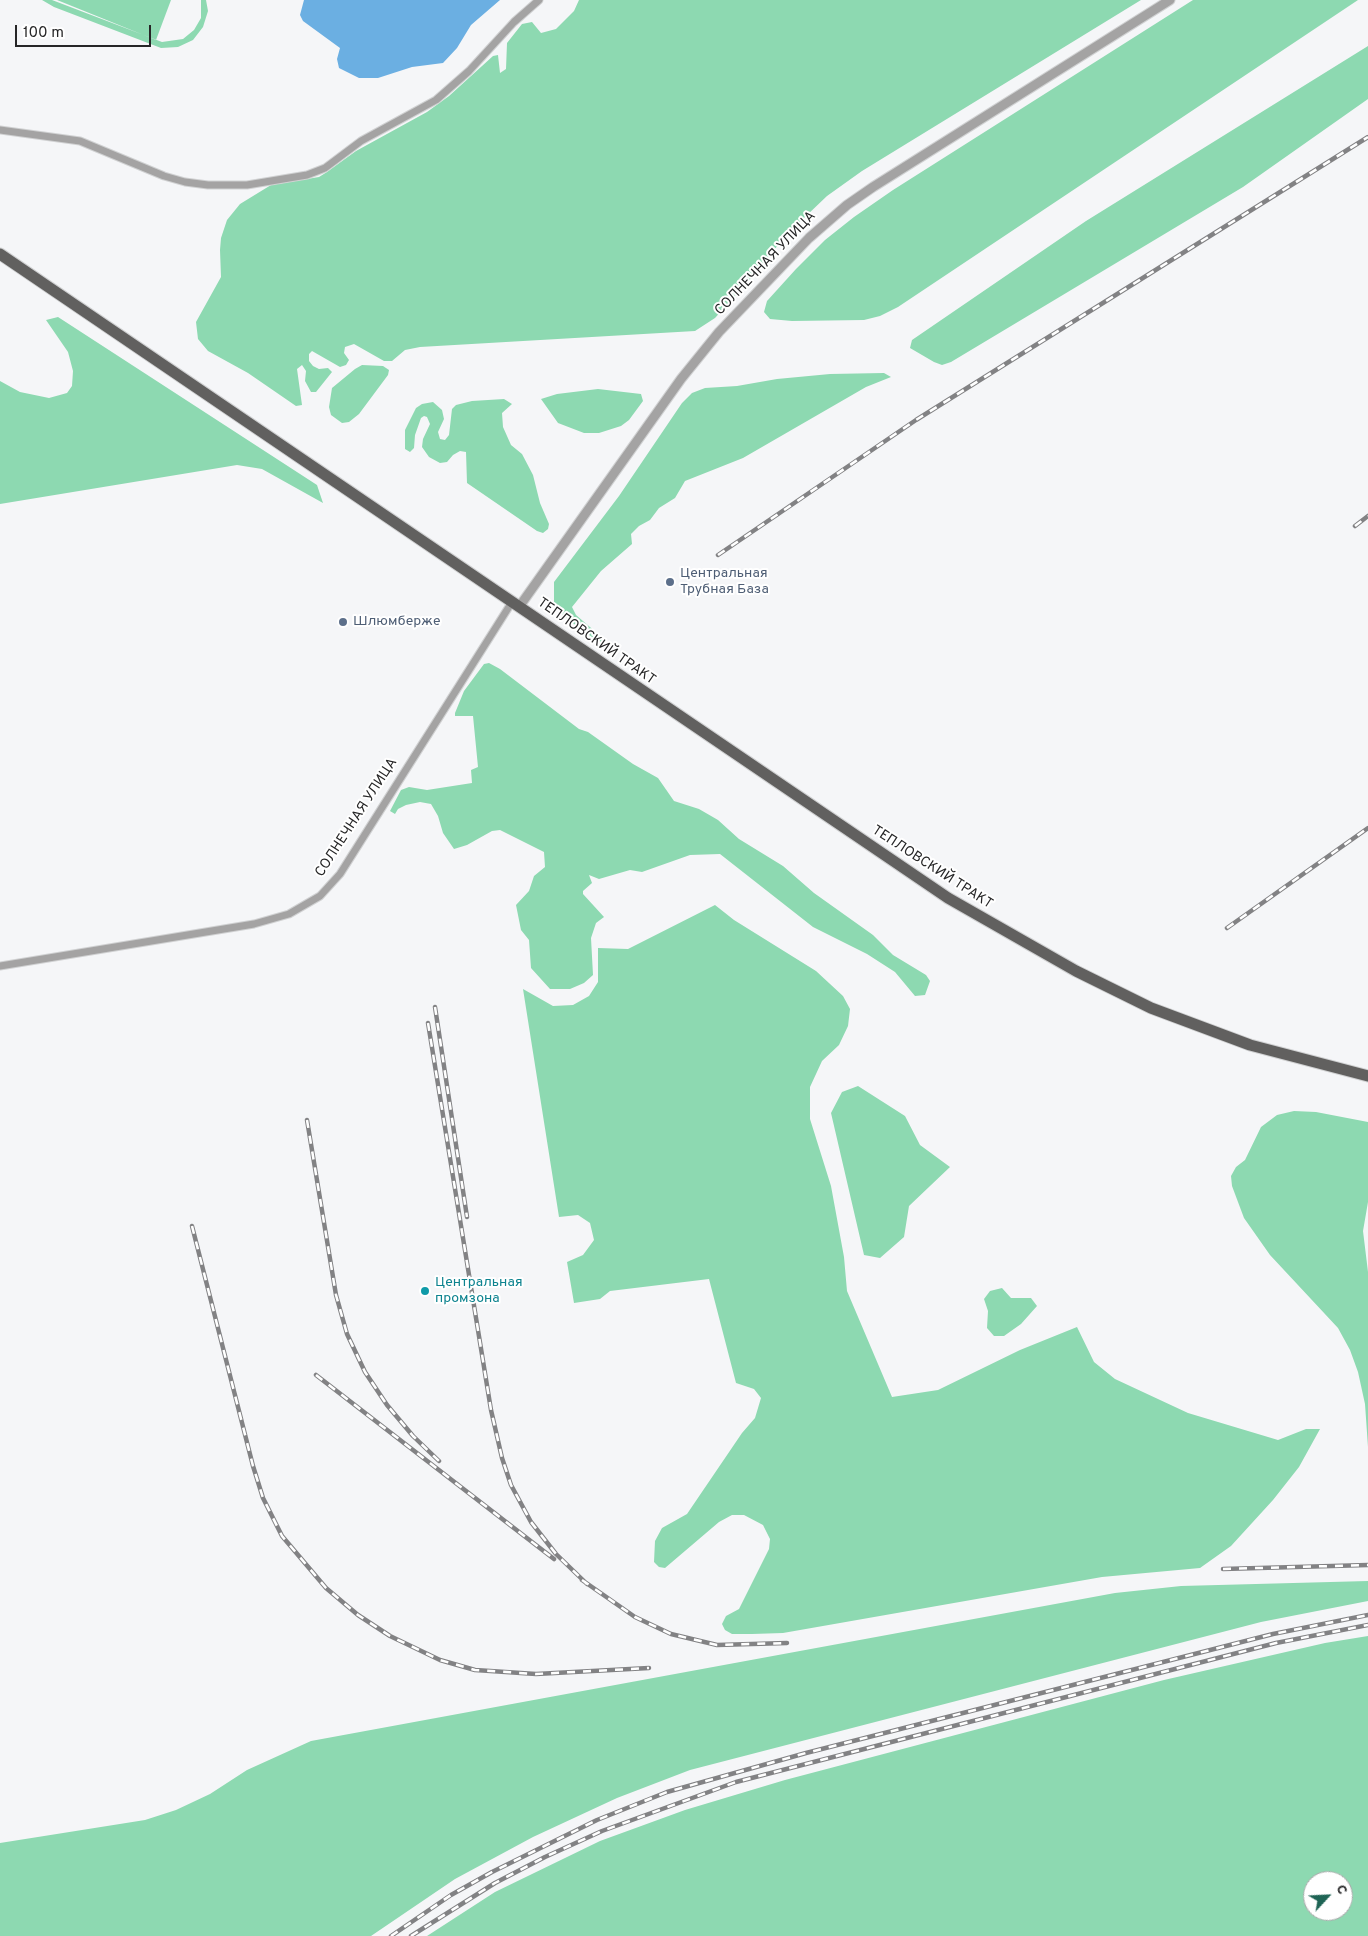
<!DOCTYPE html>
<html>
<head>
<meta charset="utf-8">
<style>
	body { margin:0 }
	#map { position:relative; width:1368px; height:1936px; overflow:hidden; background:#f5f6f8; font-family:Overpass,sans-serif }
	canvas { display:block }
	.north { position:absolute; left:1303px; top:1871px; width:50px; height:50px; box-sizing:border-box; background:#fff; border:1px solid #a8a8a9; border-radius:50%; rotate:65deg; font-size:14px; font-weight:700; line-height:20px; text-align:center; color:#262627 }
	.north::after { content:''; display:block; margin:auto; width:18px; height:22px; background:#1f6455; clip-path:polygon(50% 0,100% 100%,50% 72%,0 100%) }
	.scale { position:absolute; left:15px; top:25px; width:136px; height:22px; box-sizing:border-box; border:2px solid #262627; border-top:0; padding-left:6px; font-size:15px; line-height:18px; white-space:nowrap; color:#262627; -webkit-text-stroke:4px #fff; paint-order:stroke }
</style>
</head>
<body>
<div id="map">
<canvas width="1368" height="1936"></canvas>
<div class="north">С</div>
<div class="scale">100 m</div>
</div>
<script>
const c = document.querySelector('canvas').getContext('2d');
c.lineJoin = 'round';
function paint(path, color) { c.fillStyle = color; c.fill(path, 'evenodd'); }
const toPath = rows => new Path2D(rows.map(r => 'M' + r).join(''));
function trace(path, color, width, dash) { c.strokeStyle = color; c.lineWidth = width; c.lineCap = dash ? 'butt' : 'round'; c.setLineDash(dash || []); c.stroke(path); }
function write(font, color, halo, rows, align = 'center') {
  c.font = font + ' Overpass,sans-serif'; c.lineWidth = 4; c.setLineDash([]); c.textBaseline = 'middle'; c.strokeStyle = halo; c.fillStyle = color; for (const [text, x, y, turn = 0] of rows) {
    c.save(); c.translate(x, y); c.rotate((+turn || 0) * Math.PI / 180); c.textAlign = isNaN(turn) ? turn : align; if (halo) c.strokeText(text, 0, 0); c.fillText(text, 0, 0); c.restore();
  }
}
paint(toPath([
	[42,0,52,0,162,42,183,39,194,30,201,18,201,0,206,0,208,11,203,27,193,40,178,47,161,48,54,7],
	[57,0,171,0,156,40],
	[579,0,1141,0,862,171,827,196,782,239,766,262,715,318,695,331,420,347,405,350,392,361,384,361,354,344,345,347,344,353,349,360,346,365,340,367,312,351,309,354,309,361,313,366,319,369,328,368,332,372,316,392,311,392,305,381,306,371,302,365,297,369,302,405,296,406,248,373,208,351,198,339,196,322,221,277,220,250,221,238,227,220,240,204,271,185,319,177,327,172,356,151,427,112,449,96,493,56,498,55,500,73,506,69,507,43,522,24,532,22,541,33,556,29,574,11],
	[1193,0,1358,0,898,307,880,316,864,320,792,321,770,319,764,312,767,301,796,269,825,240,854,217,893,190],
	[1368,46,1368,99,1243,187,951,362,942,365,934,362,910,348,912,340,1086,221],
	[58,317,317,485,323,503,262,469,237,465,0,504,0,381,20,392,49,398,67,393,72,386,73,371,68,352,46,320],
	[362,365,383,366,389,370,388,375,359,414,349,422,342,423,331,415,329,407,332,388,355,369],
	[884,373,891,377,866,387,743,458,685,481,675,498,659,508,650,520,639,526,631,534,632,544,601,571,572,607,576,615,605,640,601,642,592,637,560,614,554,602,554,582,619,496,682,403,692,393,705,388,737,386,777,379,830,374],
	[598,389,641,394,643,401,629,420,621,426,599,433,584,433,558,423,541,399,557,394],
	[504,399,512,404,502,413,503,427,511,445,522,454,533,475,540,503,549,524,548,529,543,533,537,531,467,483,466,452,460,451,453,455,447,462,440,463,429,457,422,447,423,439,430,424,427,417,424,416,421,418,415,435,414,448,410,452,405,449,405,430,416,408,422,404,433,402,442,410,444,419,438,432,440,439,445,440,449,435,452,409,456,405,472,401],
	[489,663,500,669,579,729,588,732,633,764,658,778,674,801,699,809,718,820,739,839,783,866,814,893,873,935,893,955,926,975,930,981,925,995,915,996,895,972,867,954,813,927,720,854,690,855,642,872,630,870,599,879,589,875,592,883,583,891,583,894,604,917,596,923,591,938,593,975,584,983,570,989,550,989,531,968,529,940,521,930,516,905,529,891,534,876,545,867,544,852,500,830,492,831,467,845,454,849,443,833,438,816,431,804,420,802,406,805,398,809,395,814,390,811,401,790,409,787,427,790,472,783,471,770,478,767,473,716,455,716,455,713,464,691,484,664],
	[715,905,734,920,816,971,843,996,850,1009,848,1026,839,1045,822,1061,810,1087,810,1119,831,1186,844,1257,847,1291,892,1397,938,1390,1020,1350,1077,1327,1094,1362,1115,1379,1188,1413,1278,1440,1306,1429,1320,1429,1299,1467,1273,1500,1231,1546,1200,1568,1102,1577,783,1633,752,1634,732,1634,725,1630,722,1624,726,1616,739,1609,769,1549,770,1539,763,1525,744,1515,732,1515,719,1522,665,1568,659,1567,654,1562,655,1541,662,1528,687,1514,742,1433,755,1418,761,1398,754,1389,736,1383,709,1279,610,1291,600,1299,574,1303,567,1262,583,1255,594,1240,590,1223,578,1215,559,1217,523,989,553,1006,573,1005,589,996,598,982,598,948,628,949],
	[858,1086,905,1116,920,1145,950,1167,909,1206,904,1237,880,1258,864,1255,831,1113,842,1092],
	[1294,1111,1316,1112,1368,1122,1368,1202,1363,1231,1368,1272,1368,1447,1365,1404,1358,1372,1350,1350,1338,1328,1270,1255,1244,1218,1232,1186,1231,1176,1236,1167,1245,1160,1261,1127,1277,1115],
	[1002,1288,1011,1298,1031,1298,1037,1306,1021,1324,1004,1336,994,1336,987,1328,988,1311,984,1299,990,1291],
	[1368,1581,1368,1601,1261,1622,690,1770,617,1798,533,1837,455,1879,371,1936,0,1936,0,1843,145,1820,176,1810,210,1794,247,1770,311,1741,1115,1593,1181,1586],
	[1368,1636,1368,1936,427,1936,495,1892,600,1841,685,1810,785,1780,1164,1680,1325,1643],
	[1313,1881,1343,1881,1343,1911,1313,1911]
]), '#8dd9b1');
paint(toPath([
	[304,0,500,0,471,25,457,48,443,63,412,67,378,78,359,78,339,68,337,59,340,48,303,21,300,15]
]), '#6bafe2');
const minor = toPath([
	[0,130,80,141,164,176,185,182,208,185,247,185,307,175,325,168,361,141,436,100,469,71,514,22,539,0],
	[0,966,254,924,289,914,320,896,340,874,512,602]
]);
const tertiary = toPath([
	[519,607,681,379,719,332,809,238,847,205,873,187,1170,0]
]);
const primary = toPath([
	[0,254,948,898,1076,971,1151,1008,1250,1045,1368,1076]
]);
trace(minor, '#d0d1d2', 9);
trace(tertiary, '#d0d1d2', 11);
trace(primary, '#d0d1d2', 13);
trace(minor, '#a4a3a3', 7);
trace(tertiary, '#a4a3a3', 9);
trace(primary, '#61605f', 11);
const rail = toPath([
	[1355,526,1368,516],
	[718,555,916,420,1368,137],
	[1227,928,1368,828],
	[435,1007,467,1217],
	[428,1023,491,1410,502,1458,511,1485,531,1522,556,1554,587,1584],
	[307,1120,336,1295,347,1334,365,1372,387,1405,413,1436,439,1461],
	[192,1226,253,1466,263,1498,282,1536,326,1588,358,1615,390,1636,440,1660,475,1670,536,1674,649,1668],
	[316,1375,554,1559],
	[1223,1569,1368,1565],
	[582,1580,635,1617,671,1634,717,1645,787,1643],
	[391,1936,451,1895,492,1872,597,1820,667,1792,806,1753,1273,1634,1368,1615],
	[411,1936,495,1883,545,1857,602,1831,736,1782,1276,1643,1368,1625]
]);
trace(rail, '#828284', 4.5);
trace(rail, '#fff', 2.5, [8]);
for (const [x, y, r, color] of [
	[670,582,5,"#5c6f8a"],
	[343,622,5,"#5c6f8a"],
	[425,1291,5,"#0f9aa8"]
]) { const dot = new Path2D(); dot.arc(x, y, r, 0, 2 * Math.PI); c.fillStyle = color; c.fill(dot); trace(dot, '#fff', 2); }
write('14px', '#262627', '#fff', [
	["СОЛНЕЧНАЯ УЛИЦА",766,264,-46],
	["ТЕПЛОВСКИЙ ТРАКТ",596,642,35],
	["СОЛНЕЧНАЯ УЛИЦА",357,818,-57],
	["ТЕПЛОВСКИЙ ТРАКТ",932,868,33]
]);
write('14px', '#4e5e75', '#fff', [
	["Центральная",680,574],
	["Трубная База",680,590],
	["Шлюмберже",353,622]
], 'left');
write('14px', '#0d838f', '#fff', [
	["Центральная",435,1283],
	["промзона",435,1299]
], 'left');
</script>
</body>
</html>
